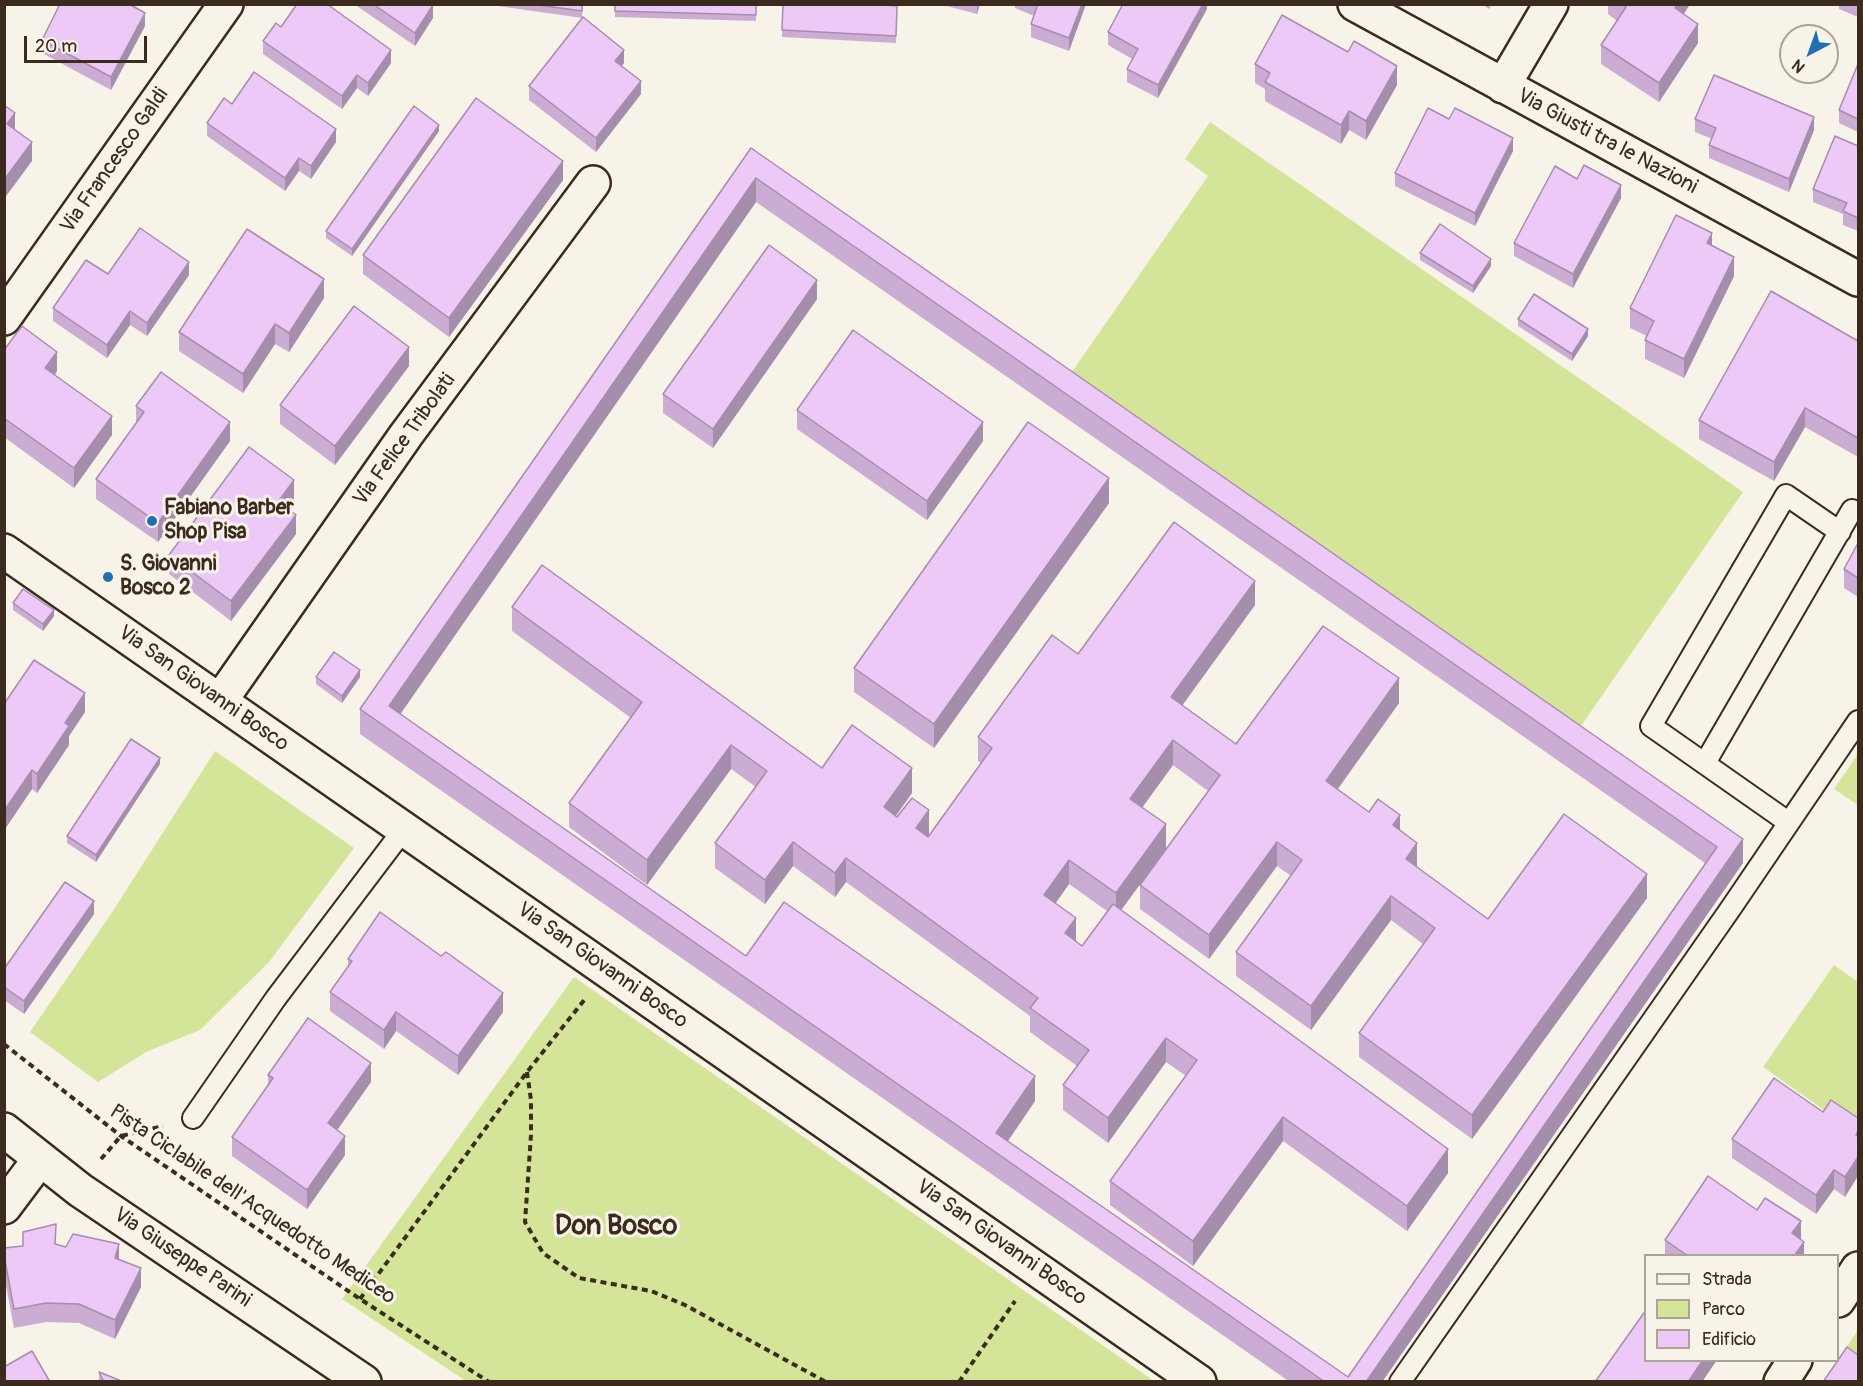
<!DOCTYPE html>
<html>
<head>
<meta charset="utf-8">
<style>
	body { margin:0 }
	#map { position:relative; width:1863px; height:1386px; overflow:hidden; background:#f7f3e8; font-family:Pangolin,sans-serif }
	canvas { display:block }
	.frame { position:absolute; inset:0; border:6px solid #3b2a1e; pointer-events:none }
	.legend { position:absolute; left:1644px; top:1254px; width:195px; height:108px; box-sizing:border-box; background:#f7f3e8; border:2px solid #aca397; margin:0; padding:8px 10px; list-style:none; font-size:18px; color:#3b2a1e }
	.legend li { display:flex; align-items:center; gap:12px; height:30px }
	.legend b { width:30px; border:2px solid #aca397 }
	.north { position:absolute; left:1779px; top:24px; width:60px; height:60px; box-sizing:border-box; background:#f7f3e8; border:2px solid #aca397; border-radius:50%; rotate:221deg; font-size:16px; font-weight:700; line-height:24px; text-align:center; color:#3b2a1e }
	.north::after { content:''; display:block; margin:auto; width:21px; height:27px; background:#1f6fb2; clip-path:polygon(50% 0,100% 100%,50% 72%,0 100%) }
	.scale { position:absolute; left:24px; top:36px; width:123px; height:27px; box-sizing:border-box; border:3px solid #3b2a1e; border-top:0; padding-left:8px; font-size:18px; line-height:21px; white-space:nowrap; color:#3b2a1e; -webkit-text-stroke:4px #f7f3e8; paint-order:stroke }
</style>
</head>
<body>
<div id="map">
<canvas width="1863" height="1386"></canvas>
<div class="frame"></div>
<ul class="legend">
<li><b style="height:8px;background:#f7f3e8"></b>Strada</li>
<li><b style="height:16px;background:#d4e599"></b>Parco</li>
<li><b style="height:16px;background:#ecc9f6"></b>Edificio</li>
</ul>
<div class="north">N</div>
<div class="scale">20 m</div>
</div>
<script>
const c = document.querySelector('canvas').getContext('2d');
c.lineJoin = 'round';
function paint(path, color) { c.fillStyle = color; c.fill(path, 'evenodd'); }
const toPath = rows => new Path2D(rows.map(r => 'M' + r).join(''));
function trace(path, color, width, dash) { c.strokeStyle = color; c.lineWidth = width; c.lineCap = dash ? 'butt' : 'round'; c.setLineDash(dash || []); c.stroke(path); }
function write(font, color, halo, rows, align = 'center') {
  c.font = font + ' Pangolin,sans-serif'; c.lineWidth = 6; c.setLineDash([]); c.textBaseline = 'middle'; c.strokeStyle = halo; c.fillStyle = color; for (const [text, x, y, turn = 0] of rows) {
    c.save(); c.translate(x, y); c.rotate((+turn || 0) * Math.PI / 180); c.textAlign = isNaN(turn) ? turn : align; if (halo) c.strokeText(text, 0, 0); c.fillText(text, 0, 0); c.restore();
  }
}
paint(toPath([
	[1210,122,1743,492,1574,736,1065,382,1208,176,1185,159],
	[215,751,354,848,269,962,200,1030,146,1052,98,1082,30,1032,111,914],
	[1858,754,1858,805,1834,789],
	[1834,965,1858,982,1858,1134,1763,1067],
	[574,977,1154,1381,466,1381,342,1299],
	[1858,1330,1858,1362,1844,1351]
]), '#d4e599');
const service = toPath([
	[1705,763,1852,510],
	[1788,822,1651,726,1786,495,1840,532],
	[193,1118,276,998,404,829],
	[1400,1382,1731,908,1858,721]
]);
const minor = toPath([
	[1355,4,1858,279],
	[1503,86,1551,4],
	[4,318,226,4],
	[220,701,406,435,593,183],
	[4,1130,80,1190,364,1382],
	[4,1207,40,1159],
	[1838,1300,1858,1269],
	[1781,1382,1795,1360]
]);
const secondary = toPath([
	[4,551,1199,1382]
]);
trace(service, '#3b2a1e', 24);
trace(minor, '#3b2a1e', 38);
trace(secondary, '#3b2a1e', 38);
trace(toPath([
	[4,1044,121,1136,360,1299,489,1382],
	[527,1072,531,1100,531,1135,525,1222,543,1253,579,1278,651,1291,685,1305,826,1382],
	[101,1159,121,1136,163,1126],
	[360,1299,527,1072,585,999],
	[959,1382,1015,1301]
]), '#3b2a1e', 4, [6, 4.5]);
trace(service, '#f7f3e8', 20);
trace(minor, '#f7f3e8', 33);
trace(secondary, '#f7f3e8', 33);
paint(toPath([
	[354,4,433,4,433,18,415,46],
	[484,4,583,4,582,18],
	[615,4,756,4,756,21,615,17],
	[783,4,897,6,896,43,782,37],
	[939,4,980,4,977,14],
	[1015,4,1086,4,1069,51,1031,37,1031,24,1034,16,1015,8],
	[1207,4,1207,9,1158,98,1127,82,1127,69,1132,59,1108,45,1108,32],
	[1482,4,1492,4,1489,9],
	[1608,4,1690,4,1684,14,1698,43,1659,102,1601,64,1601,45,1617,21,1608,14],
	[1839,4,1858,4,1858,17,1839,9],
	[145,26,111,90,42,53,42,40],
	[281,27,391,63,368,96,357,88,342,109,263,54,263,41],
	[624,63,621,66,641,94,596,152,529,100,529,86],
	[1255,64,1397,85,1366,140,1349,130,1341,144,1265,101,1265,89,1255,83],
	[1858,64,1858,132,1839,123,1839,110],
	[232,104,336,142,311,179,299,171,285,191,207,136,207,123],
	[1695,119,1814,130,1789,192,1709,158,1709,145,1712,139,1695,132],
	[439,131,352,256,326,238,326,231],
	[1858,146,1858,231,1843,225,1843,214,1813,202,1813,189],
	[751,148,1743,863,1382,1382,1290,1382,360,734,360,709],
	[756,202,1705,863,1348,1377,1008,1141,1035,1101,746,956,400,714],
	[1513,151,1475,226,1395,186,1395,173],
	[1577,179,1621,198,1573,288,1514,256,1514,243],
	[563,180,449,337,363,274,363,255],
	[1712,246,1734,276,1684,378,1645,359,1645,340,1647,336,1630,328,1630,308],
	[1420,253,1491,266,1473,293,1420,260],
	[108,274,189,275,147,336,130,325,107,358,53,321,53,308],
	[324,298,289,352,275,344,243,393,179,351,179,332],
	[817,299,713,448,663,413,663,394],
	[1518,319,1588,336,1572,361,1518,326],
	[1858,341,1858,457,1805,427,1774,481,1699,439,1699,420],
	[4,350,57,371,55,375,112,435,74,488,4,437],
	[409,366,335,465,280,424,280,405],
	[136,406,230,441,158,542,96,499,96,479,136,423],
	[797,410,983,441,927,520,797,429],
	[294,499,287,509,296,534,231,621,169,574,169,555],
	[1109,503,934,748,854,692,854,668],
	[1858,543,1858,597,1844,588,1844,569],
	[13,603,54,616,43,631,13,610],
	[1255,605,1182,705,1236,744,1399,703,1338,789,1369,812,1400,831,1417,867,1488,919,1647,898,1472,1139,1359,1057,1359,1033,1423,944,1391,920,1311,1030,1236,976,1236,952,1291,876,1277,866,1209,959,1140,909,1140,885,1208,791,1173,765,1142,808,1166,849,1121,910,1448,1173,1407,1231,1283,1141,1193,1266,1110,1205,1110,1181,1186,1076,1166,1062,1108,1143,1063,1110,1063,1085,1077,1066,1030,1032,1030,1016,846,882,835,897,793,866,765,904,715,868,715,843,756,787,731,769,647,885,569,827,569,803,631,718,512,631,512,607,822,768,912,793,896,816,929,834,928,837,981,763,978,761,978,737,1078,654],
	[1069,884,1107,911,1082,946,1076,941,1055,903],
	[316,677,360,677,342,703,316,684],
	[4,704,85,712,69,736,69,745,37,793,32,789,5,829,5,841],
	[160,764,96,862,67,843,67,836],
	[94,914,24,1014,4,1000,4,969],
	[441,956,503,1012,458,1075,396,1031,384,1049,330,1011,330,992,348,966,348,959],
	[268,1075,371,1082,337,1130,345,1155,307,1209,232,1156,232,1137,268,1085],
	[1823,1112,1858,1118,1845,1197,1834,1189,1816,1214,1732,1158,1732,1139],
	[1757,1210,1801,1240,1804,1256,1665,1256,1665,1240],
	[56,1244,119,1260,141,1287,115,1339,79,1323,46,1322,14,1328,4,1275,4,1248],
	[99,1372,124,1382,99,1382]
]), '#cbadd4');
paint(toPath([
	[977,4,980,4,977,14],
	[1082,4,1086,4,1069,51,1069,38],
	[1203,4,1207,4,1207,9,1158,98,1158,85],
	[1678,4,1690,4,1675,27,1675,8],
	[433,5,433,18,415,46,415,33],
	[145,13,145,26,111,90,111,77],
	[1698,24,1698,43,1659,102,1659,83],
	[391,50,391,63,368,96,368,83],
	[624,50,624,63,615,74,615,61],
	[1397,66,1397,85,1366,140,1366,121],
	[357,75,357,88,342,109,342,96],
	[641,81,641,94,596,152,596,138],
	[1349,111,1349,130,1341,144,1341,125],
	[15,113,15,132,7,124],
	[1814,117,1814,130,1789,192,1789,179],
	[439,125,439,131,352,256,352,249],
	[336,129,336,142,311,179,311,166],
	[1513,138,1513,151,1475,226,1475,213],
	[32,142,32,161,4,199,4,180],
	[299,158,299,171,285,191,285,178],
	[563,161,563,180,449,337,449,318],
	[756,178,756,202,390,729,389,706],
	[1621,185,1621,198,1573,288,1573,274],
	[1712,233,1712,252,1707,243],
	[1734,257,1734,276,1684,378,1684,359],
	[1491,259,1491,266,1473,293,1473,286],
	[189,262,189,275,147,336,147,323],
	[324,279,324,298,289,352,289,333],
	[817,280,817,299,713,448,713,429],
	[130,311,130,325,107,358,107,345],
	[275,324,275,344,243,393,243,374],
	[1588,329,1588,336,1572,361,1572,354],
	[409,347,409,366,335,465,335,446],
	[57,352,57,371,45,387,45,368],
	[1805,408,1805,427,1774,481,1774,462],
	[112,416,112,435,74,488,74,468],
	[230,422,230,441,158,542,158,523],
	[983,422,983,441,927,520,927,501],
	[1109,478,1109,503,934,748,934,724],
	[294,480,294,499,278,521,278,502],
	[296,515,296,534,231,621,231,601],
	[1255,581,1255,605,1171,721,1171,697],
	[54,610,54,616,43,631,43,624],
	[360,670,360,677,342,703,342,696],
	[1399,678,1399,703,1326,805,1326,781],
	[85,693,85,712,69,736,69,745,37,793,37,774,65,723],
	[1173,740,1173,765,1130,824,1130,799],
	[731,745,731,769,647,885,647,860],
	[160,758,160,764,96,862,96,855],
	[912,768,912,793,884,832,884,807],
	[32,770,32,789,5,829,4,841,4,811],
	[929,810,929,834,916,853,916,828],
	[1400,815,1400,840,1393,825],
	[1166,824,1166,849,1116,917,1116,893],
	[1743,839,1743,863,1382,1382,1366,1382],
	[793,842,793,866,765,904,765,880],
	[1277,842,1277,866,1209,959,1209,935],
	[1417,843,1417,867,1406,859],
	[846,858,846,882,835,897,835,873],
	[1069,860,1069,884,1044,920,1044,895],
	[1647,874,1647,898,1472,1139,1472,1115],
	[1391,896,1391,920,1311,1030,1311,1006],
	[94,901,94,914,24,1014,24,1001],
	[1076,918,1076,943,1065,933],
	[503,993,503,1012,458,1075,458,1056],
	[396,1012,396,1031,384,1049,384,1030],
	[1166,1038,1166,1062,1108,1143,1108,1118],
	[371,1063,371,1082,328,1143,328,1123],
	[1035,1076,1035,1101,999,1154,996,1133],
	[1283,1117,1283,1141,1193,1266,1193,1241],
	[345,1136,345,1155,307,1209,307,1190],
	[1448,1149,1448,1173,1407,1231,1407,1206],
	[1858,1157,1858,1176,1845,1197,1845,1177],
	[1834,1170,1834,1189,1816,1214,1816,1195],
	[1801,1221,1801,1240,1792,1233],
	[1804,1242,1804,1256,1794,1256],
	[119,1244,119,1263,115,1258],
	[141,1268,141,1287,115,1339,115,1320],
	[1703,1360,1717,1360,1702,1382,1688,1382]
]), '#a58dac');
const building = toPath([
	[60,4,129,4,145,13,111,77,42,40,60,4],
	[297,4,327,4,391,50,368,83,357,75,342,96,263,41,276,23,281,27,297,4],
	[373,4,433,4,433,5,415,33,373,4],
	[531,4,582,4,582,11,531,4],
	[615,4,756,4,756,15,615,11,615,4],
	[783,4,871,4,897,6,896,36,782,30,783,4],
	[1038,4,1082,4,1069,38,1031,24,1038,4],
	[1123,4,1203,4,1158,85,1127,69,1138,49,1108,32,1123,4],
	[1622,4,1678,4,1675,8,1698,24,1659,83,1601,45,1626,7,1622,4],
	[1282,15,1348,52,1354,41,1397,66,1366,121,1349,111,1341,125,1265,82,1270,73,1255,64,1282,15],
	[583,17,624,50,615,61,641,81,596,138,529,86,583,17],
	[1858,64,1858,119,1839,110,1858,64],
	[254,72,336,129,311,166,299,158,285,178,207,123,224,98,232,104,254,72],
	[1714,75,1814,117,1789,179,1709,145,1716,128,1695,119,1714,75],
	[476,98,563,161,449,318,363,255,476,98],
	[4,105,15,113,7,124,32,142,4,180,4,105],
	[414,106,439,125,352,249,326,231,414,106],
	[1428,108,1449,119,1455,108,1513,138,1475,213,1395,173,1428,108],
	[1835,136,1858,146,1858,218,1843,211,1847,203,1813,189,1835,136],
	[751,148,1743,839,1366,1382,1325,1382,360,709,751,148],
	[756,178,1717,847,1348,1377,996,1133,1035,1076,784,902,746,956,389,706,756,178],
	[1584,165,1621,185,1573,274,1514,243,1555,166,1577,179,1584,165],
	[1676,215,1712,233,1707,243,1734,257,1684,359,1645,340,1654,321,1630,308,1676,215],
	[1440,224,1491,259,1473,286,1420,253,1440,224],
	[140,228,189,262,147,323,130,311,107,345,53,308,86,260,108,274,140,228],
	[247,229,324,279,289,333,275,324,243,374,179,332,247,229],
	[769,245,817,280,713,429,663,394,769,245],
	[1771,291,1858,341,1858,438,1805,408,1774,462,1699,420,1771,291],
	[1534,294,1588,329,1572,354,1518,319,1534,294],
	[354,306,409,347,335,446,280,405,354,306],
	[22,326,57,352,45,368,112,416,74,468,4,418,4,350,22,326],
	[853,330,983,422,927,501,797,410,853,330],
	[161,372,230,422,158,523,96,479,144,412,136,406,161,372],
	[1028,422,1109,478,934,724,854,668,1028,422],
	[249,447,294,480,278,502,296,515,231,601,169,555,249,447],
	[1174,522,1255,581,1171,697,1236,744,1323,626,1399,678,1326,781,1369,812,1378,799,1400,815,1393,825,1417,843,1406,859,1488,919,1564,814,1647,874,1472,1115,1359,1033,1435,928,1391,896,1311,1006,1236,952,1302,860,1277,842,1209,935,1140,885,1220,775,1173,740,1130,799,1166,824,1116,893,1069,860,1044,895,1076,918,1065,933,1082,946,1113,904,1448,1149,1407,1206,1283,1117,1193,1241,1110,1181,1197,1060,1166,1038,1108,1118,1063,1085,1089,1050,1030,1008,1038,998,846,858,835,873,793,842,765,880,715,843,767,771,731,745,647,860,569,803,642,702,512,607,542,565,822,768,852,725,912,768,884,807,897,817,912,798,929,810,916,828,928,837,992,748,978,737,1052,635,1078,654,1174,522],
	[1858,543,1858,578,1844,569,1858,543],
	[23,589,54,610,43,624,13,603,23,589],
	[334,652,360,670,342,696,316,677,334,652],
	[34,660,85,693,65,723,69,726,37,774,32,770,4,811,4,704,34,660],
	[131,739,160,758,96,855,67,836,131,739],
	[65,882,94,901,24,1001,4,987,4,969,65,882],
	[380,912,441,956,446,952,503,993,458,1056,396,1012,384,1030,330,992,352,961,348,959,380,912],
	[308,1018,371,1063,328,1123,345,1136,307,1190,232,1137,273,1078,268,1075,308,1018],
	[1774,1078,1823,1112,1831,1100,1858,1118,1858,1131,1856,1135,1858,1136,1858,1157,1845,1177,1834,1170,1816,1195,1732,1139,1774,1078],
	[1708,1176,1757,1210,1765,1198,1801,1221,1792,1233,1804,1242,1794,1256,1688,1256,1665,1240,1708,1176],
	[56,1224,55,1244,66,1247,73,1234,119,1244,115,1258,141,1268,115,1320,79,1304,46,1303,14,1309,4,1255,4,1248,23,1246,23,1232,56,1224],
	[1646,1310,1646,1360,1703,1360,1688,1382,1595,1382,1646,1310],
	[1847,1347,1858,1355,1858,1382,1823,1382,1847,1347],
	[32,1351,50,1382,4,1382,4,1367,32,1351],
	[99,1372,124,1382,104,1382,99,1372]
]);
paint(building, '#ecc9f6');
trace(building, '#a58dac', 1.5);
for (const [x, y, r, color] of [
	[152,521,6,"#1f6fb2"],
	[108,577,6,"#1f6fb2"]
]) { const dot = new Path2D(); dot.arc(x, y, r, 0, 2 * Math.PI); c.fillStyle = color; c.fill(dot); trace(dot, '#f7f3e8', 2); }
write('21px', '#3b2a1e', '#f7f3e8', [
	["Via Giusti tra le Nazioni",1607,142,28],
	["Via Francesco Galdi",115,161,-55],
	["Via Felice Tribolati",405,440,-54],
	["Via San Giovanni Bosco",203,689,35],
	["Via San Giovanni Bosco",602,966,35],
	["Pista Ciclabile dell'Acquedotto Mediceo",252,1205,34],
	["Via San Giovanni Bosco",1001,1243,35],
	["Via Giuseppe Parini",182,1258,34]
]);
write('bold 21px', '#3b2a1e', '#f7f3e8', [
	["Fabiano Barber",164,509],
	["Shop Pisa",164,533],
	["S. Giovanni",120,565],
	["Bosco 2",120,589]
], 'left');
write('bold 27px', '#3b2a1e', '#f7f3e8', [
	["Don Bosco",616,1227]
]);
</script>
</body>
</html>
